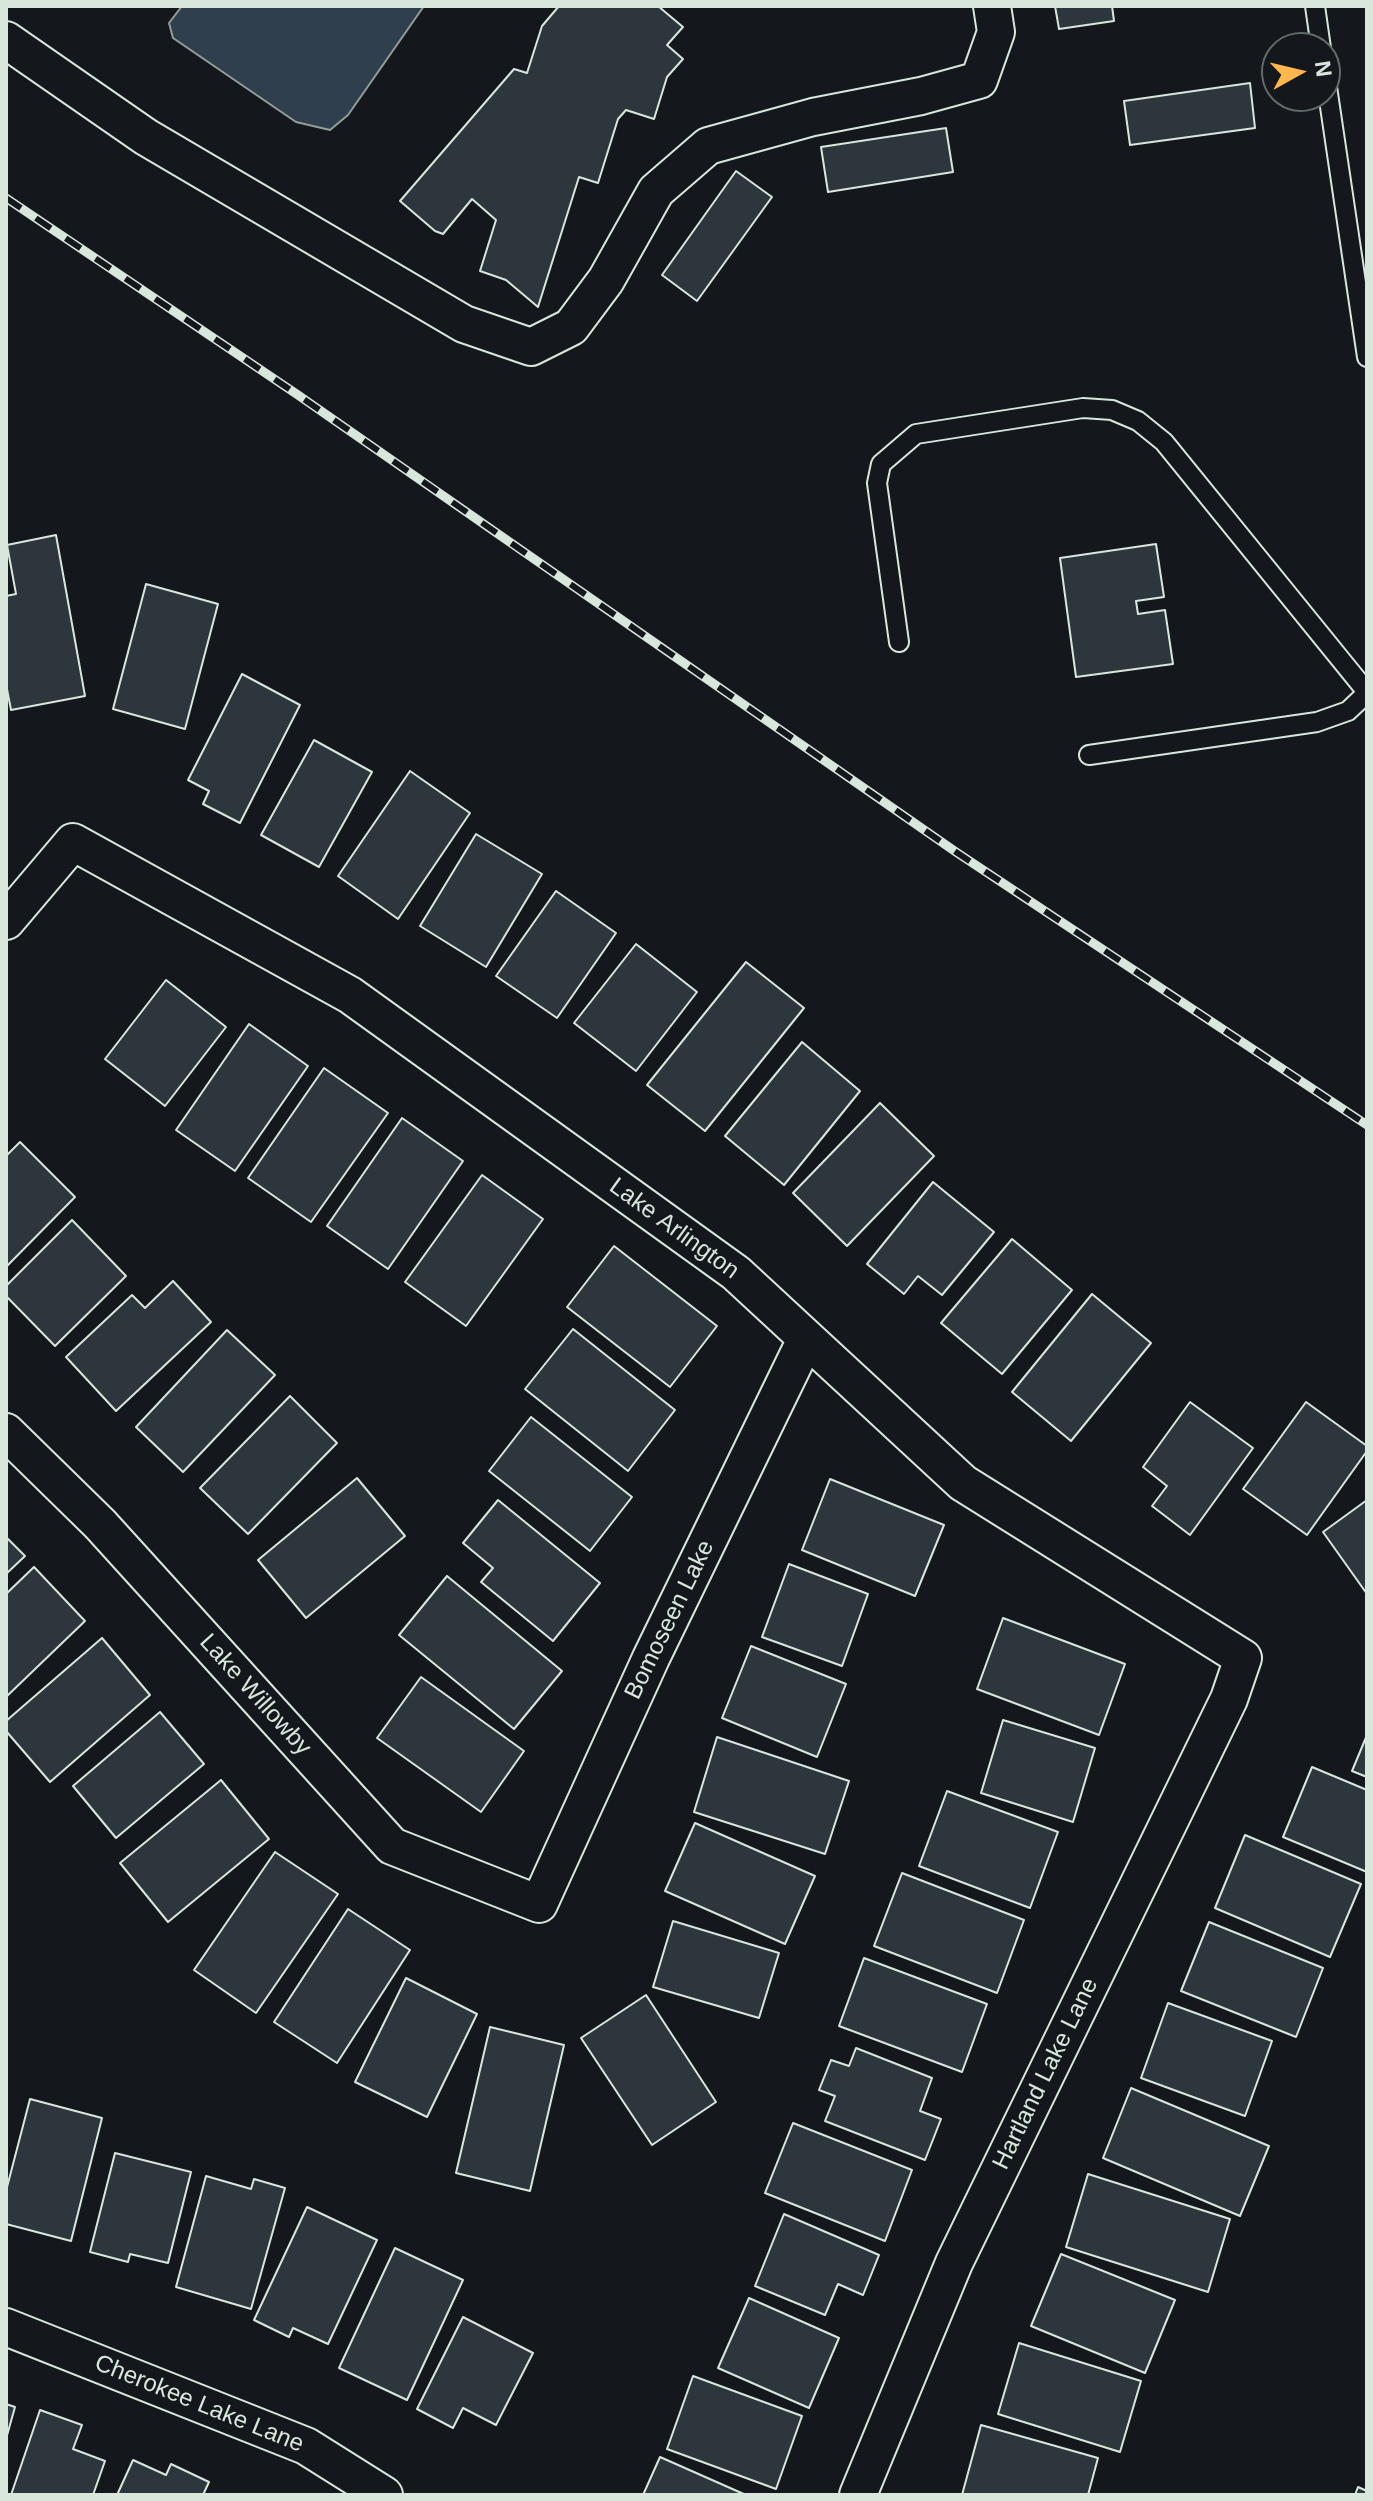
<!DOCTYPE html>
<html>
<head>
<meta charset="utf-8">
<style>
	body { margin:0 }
	#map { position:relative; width:1373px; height:2501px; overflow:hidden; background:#14181c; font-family:Arial,sans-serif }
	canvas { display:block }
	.frame { position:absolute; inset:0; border:8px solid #d8e6dc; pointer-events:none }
	.north { position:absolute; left:1261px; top:32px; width:80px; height:80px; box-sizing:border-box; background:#14181c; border:2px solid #626a69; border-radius:50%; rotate:82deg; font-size:22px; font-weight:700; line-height:32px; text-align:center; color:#d8e6dc }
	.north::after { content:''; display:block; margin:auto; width:28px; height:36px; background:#ffb74d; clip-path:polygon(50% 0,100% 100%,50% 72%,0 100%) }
</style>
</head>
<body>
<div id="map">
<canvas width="1373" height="2501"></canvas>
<div class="frame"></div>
<div class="north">N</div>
</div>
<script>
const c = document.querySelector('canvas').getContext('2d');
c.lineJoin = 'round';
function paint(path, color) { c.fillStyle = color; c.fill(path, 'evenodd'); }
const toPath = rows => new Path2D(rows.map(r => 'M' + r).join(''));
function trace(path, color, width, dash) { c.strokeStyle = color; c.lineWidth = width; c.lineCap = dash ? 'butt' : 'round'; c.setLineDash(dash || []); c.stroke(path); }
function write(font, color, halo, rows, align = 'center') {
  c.font = font + ' Arial,sans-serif'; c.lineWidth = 6; c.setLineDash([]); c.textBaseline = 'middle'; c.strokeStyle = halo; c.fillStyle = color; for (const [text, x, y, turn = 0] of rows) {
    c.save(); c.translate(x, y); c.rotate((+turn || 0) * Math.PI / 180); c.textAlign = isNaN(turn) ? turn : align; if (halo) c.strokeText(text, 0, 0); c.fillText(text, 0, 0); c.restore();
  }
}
const water = toPath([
	[182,6,424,6,348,115,330,130,296,122,173,38,169,23,182,6]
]);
paint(water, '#2f3f4d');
trace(water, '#939e99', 2);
const building = toPath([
	[559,6,658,6,683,27,667,45,683,59,667,77,654,119,626,110,618,119,598,183,579,177,538,307,506,280,480,271,496,220,472,199,443,234,435,231,400,201,514,69,527,73,542,26,559,6],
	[1055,6,1112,6,1114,21,1059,29,1055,6],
	[1250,83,1255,128,1130,145,1124,101,1250,83],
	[946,128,953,172,828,192,821,147,946,128],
	[736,171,772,197,697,301,662,275,736,171],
	[56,535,85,696,11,710,6,684,6,596,16,594,7,545,56,535],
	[1156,544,1164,597,1136,601,1138,614,1165,610,1173,664,1076,677,1060,558,1156,544],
	[146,584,218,604,185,729,113,709,146,584],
	[242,674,300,705,240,823,203,804,209,791,188,780,242,674],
	[314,740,372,772,319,867,261,835,314,740],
	[410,771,470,813,398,919,338,876,410,771],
	[476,834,542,874,486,967,420,926,476,834],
	[556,891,616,933,557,1018,496,976,556,891],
	[636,944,697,992,636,1071,574,1023,636,944],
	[746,962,804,1008,705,1131,647,1085,746,962],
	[166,980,226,1027,165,1106,105,1059,166,980],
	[249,1024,308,1066,235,1171,176,1130,249,1024],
	[802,1042,860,1091,784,1185,725,1136,802,1042],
	[324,1068,388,1113,311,1222,248,1178,324,1068],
	[880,1103,934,1156,847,1246,793,1193,880,1103],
	[402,1118,463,1161,388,1269,327,1226,402,1118],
	[20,1142,75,1197,6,1267,6,1156,20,1142],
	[482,1175,543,1219,466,1326,405,1282,482,1175],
	[933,1182,994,1232,942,1295,918,1276,904,1294,867,1264,933,1182],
	[72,1220,126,1276,55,1346,6,1296,6,1286,72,1220],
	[1012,1239,1072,1290,1002,1374,941,1323,1012,1239],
	[614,1246,717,1326,670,1387,567,1307,614,1246],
	[173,1281,211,1322,116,1411,66,1357,132,1295,145,1308,173,1281],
	[1092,1294,1151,1343,1071,1441,1012,1392,1092,1294],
	[573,1329,675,1410,628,1471,525,1389,573,1329],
	[227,1330,275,1375,183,1472,136,1427,227,1330],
	[290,1396,337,1443,248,1534,200,1488,290,1396],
	[1190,1402,1253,1448,1190,1535,1152,1506,1167,1486,1143,1467,1190,1402],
	[1306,1402,1367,1446,1367,1451,1307,1535,1243,1489,1306,1402],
	[531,1417,632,1497,590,1551,489,1471,531,1417],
	[357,1478,405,1536,306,1618,258,1560,357,1478],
	[830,1479,944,1525,915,1596,802,1550,830,1479],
	[498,1500,600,1583,553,1641,481,1582,493,1568,463,1543,498,1500],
	[1367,1500,1367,1594,1323,1532,1367,1500],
	[6,1537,25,1556,6,1574,6,1537],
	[789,1564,868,1594,842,1666,762,1637,789,1564],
	[34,1567,85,1621,6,1697,6,1594,34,1567],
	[447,1576,562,1671,514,1729,399,1635,447,1576],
	[1003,1618,1125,1664,1099,1735,977,1689,1003,1618],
	[102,1638,150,1695,50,1782,6,1731,6,1721,102,1638],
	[751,1646,846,1684,817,1757,722,1718,751,1646],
	[421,1677,524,1751,481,1812,377,1738,421,1677],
	[160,1712,204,1764,116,1838,73,1786,160,1712],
	[1003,1720,1095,1748,1073,1822,981,1793,1003,1720],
	[1367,1735,1367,1777,1352,1771,1367,1735],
	[717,1737,849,1781,825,1854,694,1812,717,1737],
	[1312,1767,1367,1790,1367,1872,1283,1837,1312,1767],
	[221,1780,269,1839,168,1922,120,1863,221,1780],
	[947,1791,1058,1832,1030,1908,919,1866,947,1791],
	[695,1823,815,1876,785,1944,665,1891,695,1823],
	[1245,1835,1361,1884,1330,1957,1215,1908,1245,1835],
	[275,1852,338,1894,256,2013,194,1970,275,1852],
	[902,1873,1024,1920,997,1993,874,1946,902,1873],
	[348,1909,410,1950,337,2063,274,2022,348,1909],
	[673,1921,779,1953,759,2018,653,1987,673,1921],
	[1209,1922,1323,1968,1296,2037,1181,1991,1209,1922],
	[864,1958,987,2004,962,2072,839,2026,864,1958],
	[406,1978,477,2014,427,2117,355,2082,406,1978],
	[646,1995,716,2102,652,2145,581,2038,646,1995],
	[1168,2003,1272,2041,1245,2116,1141,2078,1168,2003],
	[490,2027,564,2045,530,2191,456,2173,490,2027],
	[856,2048,932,2078,920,2111,941,2119,925,2160,825,2121,835,2096,819,2090,831,2060,849,2066,856,2048],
	[1131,2088,1269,2146,1240,2216,1103,2158,1131,2088],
	[30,2099,102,2118,71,2241,6,2224,6,2191,30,2099],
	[793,2123,912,2170,885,2241,765,2193,793,2123],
	[115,2153,191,2172,168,2263,130,2254,128,2262,90,2252,115,2153],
	[1088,2174,1230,2219,1208,2292,1066,2247,1088,2174],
	[206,2176,251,2189,254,2179,285,2188,251,2309,176,2287,206,2176],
	[307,2207,377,2240,328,2344,293,2328,289,2337,254,2320,307,2207],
	[784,2214,879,2255,863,2295,838,2284,825,2315,755,2286,784,2214],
	[395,2248,463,2280,407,2400,339,2368,395,2248],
	[1061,2254,1175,2300,1145,2373,1031,2326,1061,2254],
	[749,2298,839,2338,809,2408,718,2368,749,2298],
	[463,2317,533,2353,496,2425,463,2408,453,2428,417,2409,463,2317],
	[1019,2343,1141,2381,1120,2452,998,2414,1019,2343],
	[693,2376,802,2416,776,2489,667,2449,693,2376],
	[6,2404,15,2407,6,2439,6,2404],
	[40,2410,82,2425,73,2449,105,2461,93,2495,11,2495,40,2410],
	[981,2425,1098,2458,1088,2495,962,2495,981,2425],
	[660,2457,746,2495,643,2495,660,2457],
	[133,2460,166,2475,171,2464,209,2482,203,2495,117,2495,133,2460],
	[1358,2487,1367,2491,1367,2495,1355,2495,1358,2487]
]);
paint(building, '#2c363c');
trace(building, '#d8e6dc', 2);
const lane = toPath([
	[1315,6,1321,48],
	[1325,73,1367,357],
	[899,642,877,483,881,464,916,434,1083,408,1112,410,1138,421,1164,442,1367,692],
	[1089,755,1317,722,1348,711,1367,693]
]);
const street = toPath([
	[6,40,146,137,464,324,531,347,571,327,606,280,656,191,708,146,813,117,921,96,979,80,996,32,992,6],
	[6,921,73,842,350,995,736,1273,963,1483,1243,1658,1229,1699,954,2263,858,2495],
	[6,1432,100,1524,392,1846,539,1904,651,1658,806,1339],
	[6,2327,306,2446,384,2495]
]);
trace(lane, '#d8e6dc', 22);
trace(street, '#d8e6dc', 40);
trace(lane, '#14181c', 18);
trace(street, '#14181c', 36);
const rail = toPath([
	[6,198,298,395,956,852,1367,1125]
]);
trace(rail, '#d8e6dc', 9);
trace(rail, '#14181c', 6, [18]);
write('24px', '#d8e6dc', '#14181c', [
	["Lake Arlington",674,1229,36],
	["Bomoseen Lake",670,1620,-64],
	["Lake Willowby",255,1695,48],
	["Hartland Lake Lane",1046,2074,-64],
	["Cherokee Lake Lane",199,2404,22]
]);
</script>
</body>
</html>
